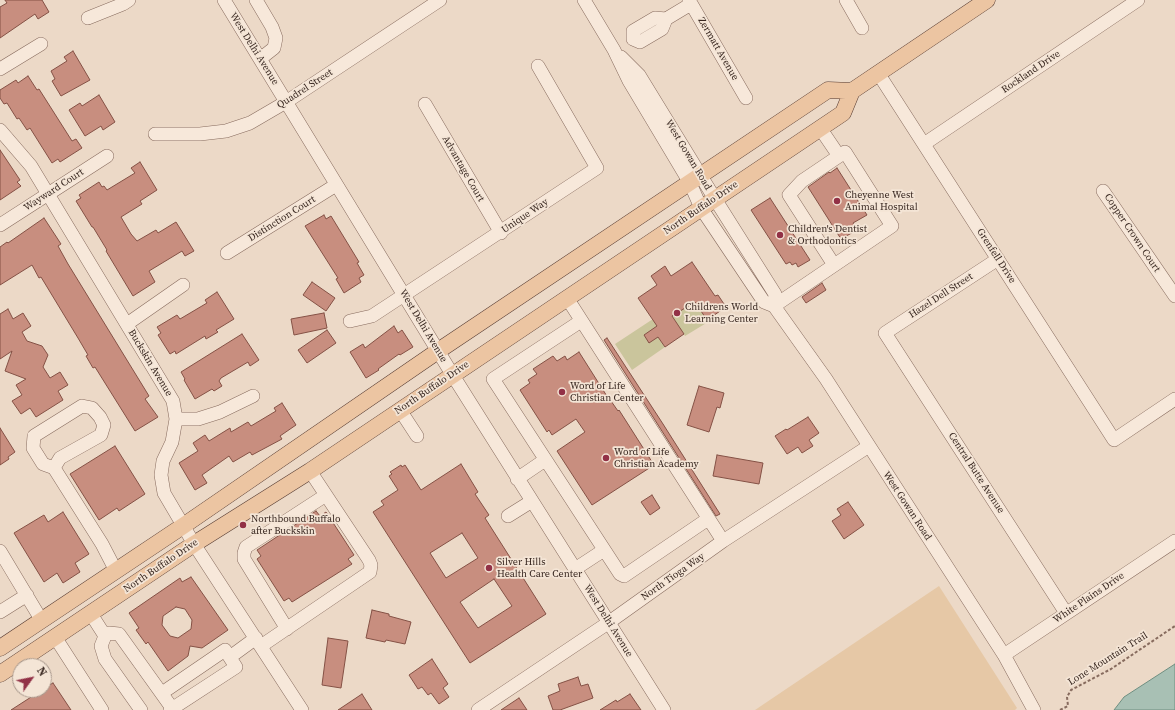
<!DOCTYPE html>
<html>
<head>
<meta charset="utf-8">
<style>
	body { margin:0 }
	#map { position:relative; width:1175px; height:710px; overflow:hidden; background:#ecd9c7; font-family:"Source Serif 4",serif }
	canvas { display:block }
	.north { position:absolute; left:12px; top:658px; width:40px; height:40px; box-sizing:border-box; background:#f4e5d6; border:1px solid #a9998d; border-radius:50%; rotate:57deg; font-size:11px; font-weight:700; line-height:16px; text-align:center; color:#382720 }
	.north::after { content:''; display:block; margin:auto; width:14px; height:18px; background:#923146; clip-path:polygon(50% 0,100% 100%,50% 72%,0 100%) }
</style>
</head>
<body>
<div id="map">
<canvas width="1175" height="710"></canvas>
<div class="north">N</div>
</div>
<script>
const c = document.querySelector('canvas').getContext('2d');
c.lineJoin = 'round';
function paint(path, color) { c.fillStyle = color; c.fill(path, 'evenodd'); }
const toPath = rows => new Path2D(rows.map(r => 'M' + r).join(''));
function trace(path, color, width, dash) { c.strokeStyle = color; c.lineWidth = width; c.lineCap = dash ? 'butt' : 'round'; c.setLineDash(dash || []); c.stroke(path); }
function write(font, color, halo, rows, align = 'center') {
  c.font = font + ' "Source Serif 4",serif'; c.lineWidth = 3.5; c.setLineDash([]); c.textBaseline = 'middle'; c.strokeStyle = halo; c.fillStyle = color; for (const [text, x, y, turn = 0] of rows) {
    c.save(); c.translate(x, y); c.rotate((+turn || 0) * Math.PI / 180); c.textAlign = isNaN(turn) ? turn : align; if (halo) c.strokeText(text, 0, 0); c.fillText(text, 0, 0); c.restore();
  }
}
paint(toPath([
	[687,289,708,322,685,336,664,304],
	[653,319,661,332,657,335,665,347,632,370,615,344]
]), '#cac59c');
paint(toPath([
	[939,586,1017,708,1015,710,755,710]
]), '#e6c8a6');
const water = toPath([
	[1175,664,1175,710,1114,710,1124,697,1175,664]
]);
paint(water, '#a8c0b4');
trace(water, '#6f8e80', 1);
const building = toPath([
	[5,0,42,0,49,12,38,19,35,14,0,38,0,7,7,3,5,0],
	[73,51,90,80,61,96,52,81,55,79,51,71,67,61,64,57,73,51],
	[28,76,37,90,39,89,72,141,76,139,82,148,60,162,58,159,52,163,30,128,27,130,19,118,17,119,7,103,4,104,0,98,0,90,16,80,18,83,28,76],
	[99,95,115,122,103,130,101,126,85,136,69,110,80,103,82,106,99,95],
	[0,150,20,180,17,182,21,186,0,200,0,150],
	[140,162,157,190,140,201,142,204,121,217,131,234,137,241,156,230,158,233,176,222,194,251,185,256,182,251,149,271,155,282,133,296,106,251,107,250,93,227,92,227,76,201,81,198,79,195,99,182,102,187,104,186,107,190,135,173,131,168,140,162],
	[837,168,867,215,853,223,857,230,841,239,808,187,829,172,830,173,837,168],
	[770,198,810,260,798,267,796,263,792,265,790,262,786,264,751,210,770,198],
	[324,215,326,219,331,216,359,262,357,263,364,275,359,278,361,282,344,293,336,279,338,278,305,226,324,215],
	[44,218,61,244,58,246,68,264,149,396,145,399,158,417,135,431,95,367,93,368,86,356,88,355,78,338,41,277,39,278,32,265,0,285,0,247,7,242,8,243,44,218],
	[692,262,715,296,718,295,726,307,707,320,695,302,672,316,684,334,665,347,658,337,649,343,644,335,657,326,638,298,657,285,651,276,665,266,671,276,692,262],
	[312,282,335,298,326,311,303,295,312,282],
	[822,283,826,290,806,303,802,297,822,283],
	[217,292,234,319,216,330,218,332,206,339,205,336,176,354,175,351,170,354,158,335,161,333,157,327,177,315,180,319,207,303,205,300,217,292],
	[8,309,13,319,23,313,31,326,22,332,27,341,42,346,48,355,43,367,50,378,60,372,68,385,58,391,63,400,36,417,30,408,21,414,12,401,22,395,16,385,26,379,5,371,12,351,0,359,0,314,8,309],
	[324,313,327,328,294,335,291,319,324,313],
	[394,326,398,333,402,330,413,347,400,355,399,354,378,369,379,370,366,378,350,352,363,344,365,348,394,326],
	[327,330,336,343,307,363,298,350,327,330],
	[242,334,259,360,250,366,248,362,221,378,219,381,222,386,214,391,212,389,195,399,184,380,185,379,181,372,242,334],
	[607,338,663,424,720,514,716,516,604,340,607,338],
	[579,352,610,401,611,401,618,411,619,410,654,465,592,505,557,451,585,432,576,419,552,435,549,430,547,432,520,390,530,383,528,380,537,374,533,369,553,356,557,361,565,356,567,360,579,352],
	[699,386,724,393,720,408,717,407,709,432,687,425,699,386],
	[282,403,296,425,280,436,282,439,252,455,250,452,233,462,229,456,202,475,207,483,195,490,179,463,198,451,193,443,205,435,209,441,230,428,231,432,248,422,251,426,276,411,274,408,282,403],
	[808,417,819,433,809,440,813,446,802,453,798,447,787,454,775,436,786,429,787,430,808,417],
	[0,428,15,452,8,457,9,459,0,465,0,428],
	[115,446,145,494,119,511,117,508,99,520,70,474,115,446],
	[717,455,763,463,759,484,713,476,717,455],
	[461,464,478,492,475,494,489,515,485,518,546,614,470,663,373,512,384,505,381,501,398,490,389,476,392,474,390,472,401,465,402,467,405,465,421,490,461,464],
	[462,533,478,558,446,578,430,553,462,533],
	[494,579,512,606,478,628,460,602,494,579],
	[652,495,660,508,650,515,641,502,652,495],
	[848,502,864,525,844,539,832,521,841,515,837,509,848,502],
	[316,511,320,516,326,512,343,538,354,555,348,559,352,564,292,602,289,598,284,601,257,559,261,556,257,550,316,511],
	[63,512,89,554,75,563,80,572,63,583,57,573,44,582,14,533,44,515,48,522,63,512],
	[191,577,228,630,202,648,190,646,188,656,168,671,148,642,146,644,136,630,139,628,129,613,180,578,182,582,191,577],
	[176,607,185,609,192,620,191,629,178,638,170,636,162,625,163,616,176,607],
	[372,610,389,614,389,616,411,622,405,644,386,640,385,642,366,638,372,610],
	[328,638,348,641,341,688,322,685,328,638],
	[432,659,448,684,443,688,449,697,439,704,431,693,428,695,422,687,418,689,409,675,432,659],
	[578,677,581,686,588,684,593,698,560,710,553,710,548,696,560,691,558,684,578,677],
	[53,683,71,710,11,710,42,690,44,690,44,688,53,683],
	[362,694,372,710,338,710,362,694],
	[630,694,641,710,600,710,616,700,617,702,630,694],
	[519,698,527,710,501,710,519,698]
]);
paint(building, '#c88e7f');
trace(building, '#845145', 1);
const minor = toPath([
	[224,0,452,374,664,710],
	[256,0,272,27,276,38,274,48,260,59],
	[584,0,614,50,629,81,690,183,701,208,764,302,774,306,826,379,1004,655,1034,710],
	[689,0,746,98],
	[846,0,862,28],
	[88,18,123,4,129,0],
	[633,39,640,42,662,29,666,19,691,4],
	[633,39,633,31,655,18,666,19],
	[621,57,639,75,715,199,775,294,774,306],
	[0,69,41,44],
	[878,73,1114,440,1175,399],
	[425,104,501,233],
	[820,128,839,156],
	[0,130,31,166,173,401,176,419,172,442,163,461,161,475,164,493,194,544,302,710],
	[155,134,200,134,226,131,250,123,286,102,440,0],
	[924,144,1138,0],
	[1103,191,1175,296],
	[0,225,107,156],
	[227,253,336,185],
	[998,259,885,333,1066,613],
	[567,298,723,541],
	[774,306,892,226,845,152,802,181,789,195,834,265],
	[350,321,372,316,597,168,538,66],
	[581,321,493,379,620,574,624,576,708,519],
	[127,324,183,285],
	[400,410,417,436],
	[176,419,198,419,220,412,253,396],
	[54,468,43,464,33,448,34,436,82,406,92,408,100,417,104,425,101,435,60,458,54,468,102,544,116,571],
	[517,479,545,460],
	[508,516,532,501],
	[0,551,42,621],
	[575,569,604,550],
	[0,612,27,595],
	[91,614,105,636],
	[287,629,244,559,244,553,246,547,326,495],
	[55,637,102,710],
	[261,646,370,572,371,565,369,560,310,471],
	[1004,655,1175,541],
	[230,657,256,638],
	[162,693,225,650,236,667,170,710],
	[141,710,105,659,101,646,105,636,109,633,119,634,172,708],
	[478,710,608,623,723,541,869,446]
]);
const major = toPath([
	[0,648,183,526,438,351,828,90,852,91],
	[0,674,194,544,310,471,843,113,852,91,987,0]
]);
trace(minor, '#876b5e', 14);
trace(major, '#553a31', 17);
trace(toPath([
	[1060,710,1068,706,1067,697,1071,690,1111,669,1175,626]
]), '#876b5e', 2, [3, 2]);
trace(minor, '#f7e8da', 13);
trace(major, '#ecc5a2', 16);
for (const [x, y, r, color] of [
	[837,201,4,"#923146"],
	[780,235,4,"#923146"],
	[677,313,4,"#923146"],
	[562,392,4,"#923146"],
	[606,458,4,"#923146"],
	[243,525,4,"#923146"],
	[489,568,4,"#923146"]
]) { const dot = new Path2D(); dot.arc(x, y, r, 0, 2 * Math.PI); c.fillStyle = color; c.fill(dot); trace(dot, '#f4e5d6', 1.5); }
write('10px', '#382720', '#f4e5d6', [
	["West Delhi Avenue",254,49,58],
	["Zermatt Avenue",718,49,60],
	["Rockland Drive",1031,72,-34],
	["Quadrel Street",305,89,-33],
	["West Gowan Road",688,155,59],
	["Advantage Court",463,169,60],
	["Wayward Court",54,190,-33],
	["North Buffalo Drive",701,208,-34],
	["Unique Way",525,216,-34],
	["Distinction Court",282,219,-32],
	["Copper Crown Court",1132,233,56],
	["Grenfell Drive",996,256,57],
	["Hazel Dell Street",941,296,-33],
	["West Delhi Avenue",423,326,59],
	["Buckskin Avenue",150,363,59],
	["North Buffalo Drive",432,388,-34],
	["Central Butte Avenue",976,473,57],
	["West Gowan Road",907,506,57],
	["North Buffalo Drive",161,566,-34],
	["North Tioga Way",673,577,-35],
	["White Plains Drive",1089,598,-34],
	["West Delhi Avenue",608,621,58],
	["Lone Mountain Trail",1108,659,-32]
]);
write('10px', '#382720', '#f4e5d6', [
	["Cheyenne West",845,195],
	["Animal Hospital",845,207],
	["Children's Dentist",788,229],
	["& Orthodontics",788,241],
	["Childrens World",685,307],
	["Learning Center",685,319],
	["Word of Life",570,386],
	["Christian Center",570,398],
	["Word of Life",614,452],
	["Christian Academy",614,464],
	["Northbound Buffalo",251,519],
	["after Buckskin",251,531],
	["Silver Hills",497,562],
	["Health Care Center",497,574]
], 'left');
</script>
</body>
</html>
